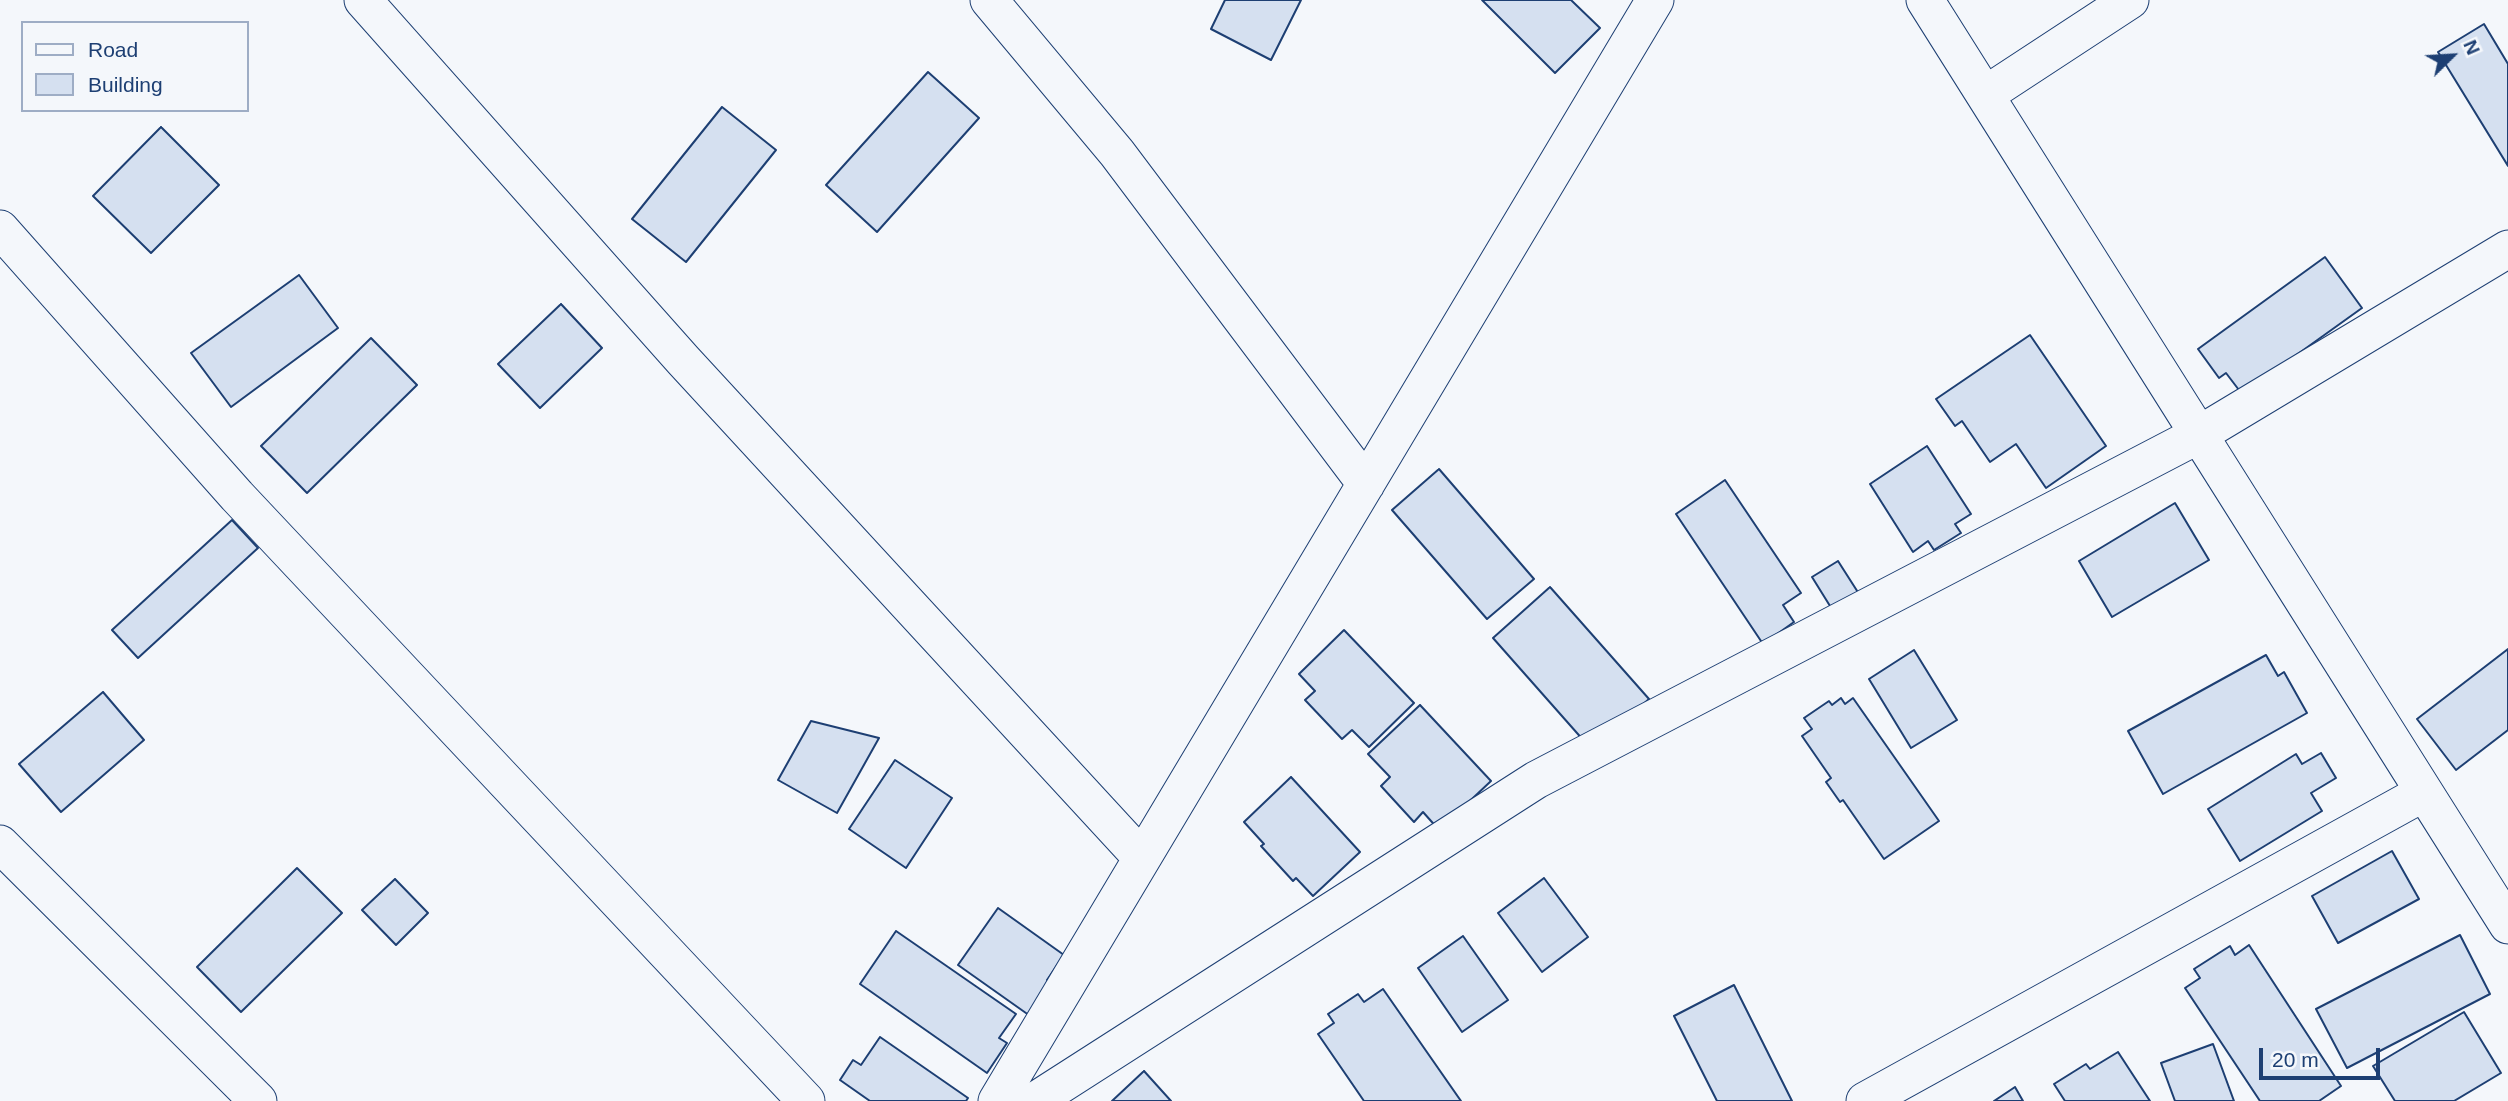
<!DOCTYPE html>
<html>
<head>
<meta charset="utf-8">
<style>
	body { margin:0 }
	#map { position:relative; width:2508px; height:1101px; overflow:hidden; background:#f4f7fb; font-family:Arial,sans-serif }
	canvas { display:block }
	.legend { position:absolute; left:21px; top:21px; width:228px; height:91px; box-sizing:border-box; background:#f4f7fb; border:2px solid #9eadc5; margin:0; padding:9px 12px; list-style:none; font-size:21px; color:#1d3f73 }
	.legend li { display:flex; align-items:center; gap:14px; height:35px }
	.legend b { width:35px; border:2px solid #9eadc5 }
	.north { position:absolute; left:2417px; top:21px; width:70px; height:70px; -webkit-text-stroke:5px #f4f7fb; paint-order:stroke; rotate:66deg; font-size:19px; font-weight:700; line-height:28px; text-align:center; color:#1d3f73 }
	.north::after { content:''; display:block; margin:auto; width:24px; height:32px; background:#1d3f73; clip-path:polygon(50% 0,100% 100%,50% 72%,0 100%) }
	.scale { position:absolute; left:2259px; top:1048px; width:121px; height:32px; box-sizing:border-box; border:4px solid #1d3f73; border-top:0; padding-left:9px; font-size:21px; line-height:24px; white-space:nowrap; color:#1d3f73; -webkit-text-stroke:5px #f4f7fb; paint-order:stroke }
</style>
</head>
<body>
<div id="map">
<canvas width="2508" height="1101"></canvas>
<ul class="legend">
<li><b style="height:9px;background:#f4f7fb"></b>Road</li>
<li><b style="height:19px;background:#d5e0f0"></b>Building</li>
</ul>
<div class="north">N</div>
<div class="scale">20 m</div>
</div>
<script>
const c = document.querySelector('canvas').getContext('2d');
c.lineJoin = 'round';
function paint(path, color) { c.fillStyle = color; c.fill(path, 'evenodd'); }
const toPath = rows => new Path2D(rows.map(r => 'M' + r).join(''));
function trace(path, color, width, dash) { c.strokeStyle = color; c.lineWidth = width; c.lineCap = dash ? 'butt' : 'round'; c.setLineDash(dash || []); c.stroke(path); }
const building = toPath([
	[1225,0,1301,0,1271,60,1211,29,1225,0],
	[1482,0,1571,0,1600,28,1555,73,1482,0],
	[2484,24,2508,64,2508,166,2438,52,2484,24],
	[928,72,979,118,877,232,826,185,928,72],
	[722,107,776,150,686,262,632,219,722,107],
	[161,127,219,185,151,253,93,196,161,127],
	[2325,257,2362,308,2242,394,2226,373,2219,378,2198,349,2325,257],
	[299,275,338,328,231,407,191,353,299,275],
	[561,304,602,348,540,408,498,364,561,304],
	[2030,335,2106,446,2046,488,2016,444,1990,462,1962,421,1955,426,1936,399,2030,335],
	[371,338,417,385,307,493,261,446,371,338],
	[1927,446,1971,514,1955,524,1961,533,1934,550,1928,541,1913,552,1870,484,1927,446],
	[1439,469,1534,579,1487,619,1392,510,1439,469],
	[1725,480,1801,593,1783,605,1794,622,1763,644,1676,514,1725,480],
	[2175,503,2209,560,2112,617,2079,561,2175,503],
	[232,520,258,548,138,658,112,630,232,520],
	[1838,561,1861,597,1835,614,1812,577,1838,561],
	[1550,587,1649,699,1592,750,1493,638,1550,587],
	[1344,630,1414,703,1369,747,1352,730,1342,739,1305,700,1315,691,1299,674,1344,630],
	[2508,649,2508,730,2456,770,2417,719,2508,649],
	[1914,650,1957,720,1911,748,1869,679,1914,650],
	[2266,655,2278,676,2284,672,2307,713,2163,794,2128,731,2266,655],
	[103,692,144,740,61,812,19,764,103,692],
	[1841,698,1845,704,1853,698,1939,821,1884,859,1843,800,1840,802,1826,782,1831,778,1802,736,1812,729,1804,718,1829,701,1832,705,1841,698],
	[1420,705,1491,781,1439,830,1423,812,1414,822,1381,786,1390,777,1368,754,1420,705],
	[811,721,879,738,837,813,778,780,811,721],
	[2321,753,2336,778,2311,793,2322,811,2240,861,2208,809,2296,754,2302,764,2321,753],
	[895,760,952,798,906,868,849,829,895,760],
	[1291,777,1360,852,1313,896,1296,878,1293,881,1261,846,1264,844,1244,822,1291,777],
	[2392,851,2419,899,2338,943,2312,896,2392,851],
	[297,868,342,913,241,1012,197,967,297,868],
	[1544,878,1588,937,1542,972,1498,913,1544,878],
	[395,879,428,913,396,945,362,910,395,879],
	[998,908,1064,955,1047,980,1056,986,1033,1018,958,965,998,908],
	[896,931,1016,1014,999,1038,1007,1043,987,1073,860,984,896,931],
	[2460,935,2490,994,2347,1068,2316,1009,2460,935],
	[1463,936,1508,1000,1462,1032,1418,968,1463,936],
	[2249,945,2341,1086,2319,1101,2260,1101,2185,988,2200,978,2194,969,2230,946,2235,955,2249,945],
	[1734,985,1792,1101,1717,1101,1674,1016,1734,985],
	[1383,989,1461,1101,1364,1101,1318,1034,1334,1023,1328,1014,1358,994,1364,1002,1383,989],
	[2464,1012,2501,1073,2454,1101,2395,1101,2373,1066,2464,1012],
	[880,1037,968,1098,966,1101,870,1101,840,1080,853,1060,861,1065,880,1037],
	[2213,1044,2234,1101,2175,1101,2161,1063,2213,1044],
	[2118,1052,2150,1101,2065,1101,2054,1084,2086,1064,2090,1069,2118,1052],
	[1144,1071,1171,1101,1112,1101,1144,1071],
	[2015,1087,2023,1101,1994,1101,2015,1087]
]);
paint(building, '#d5e0f0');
trace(building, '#1d3f73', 2);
const street = toPath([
	[363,0,683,360,1142,858],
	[989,0,1117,153,1366,484],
	[1925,0,2508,925],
	[1985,95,2130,0],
	[0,229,237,496,806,1101],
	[0,844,258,1101],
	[997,1101,1655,0],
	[1035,1101,1536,780,2200,434,2508,249],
	[1865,1101,2423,793]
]);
trace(street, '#1d3f73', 39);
trace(street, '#f4f7fb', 37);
</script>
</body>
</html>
